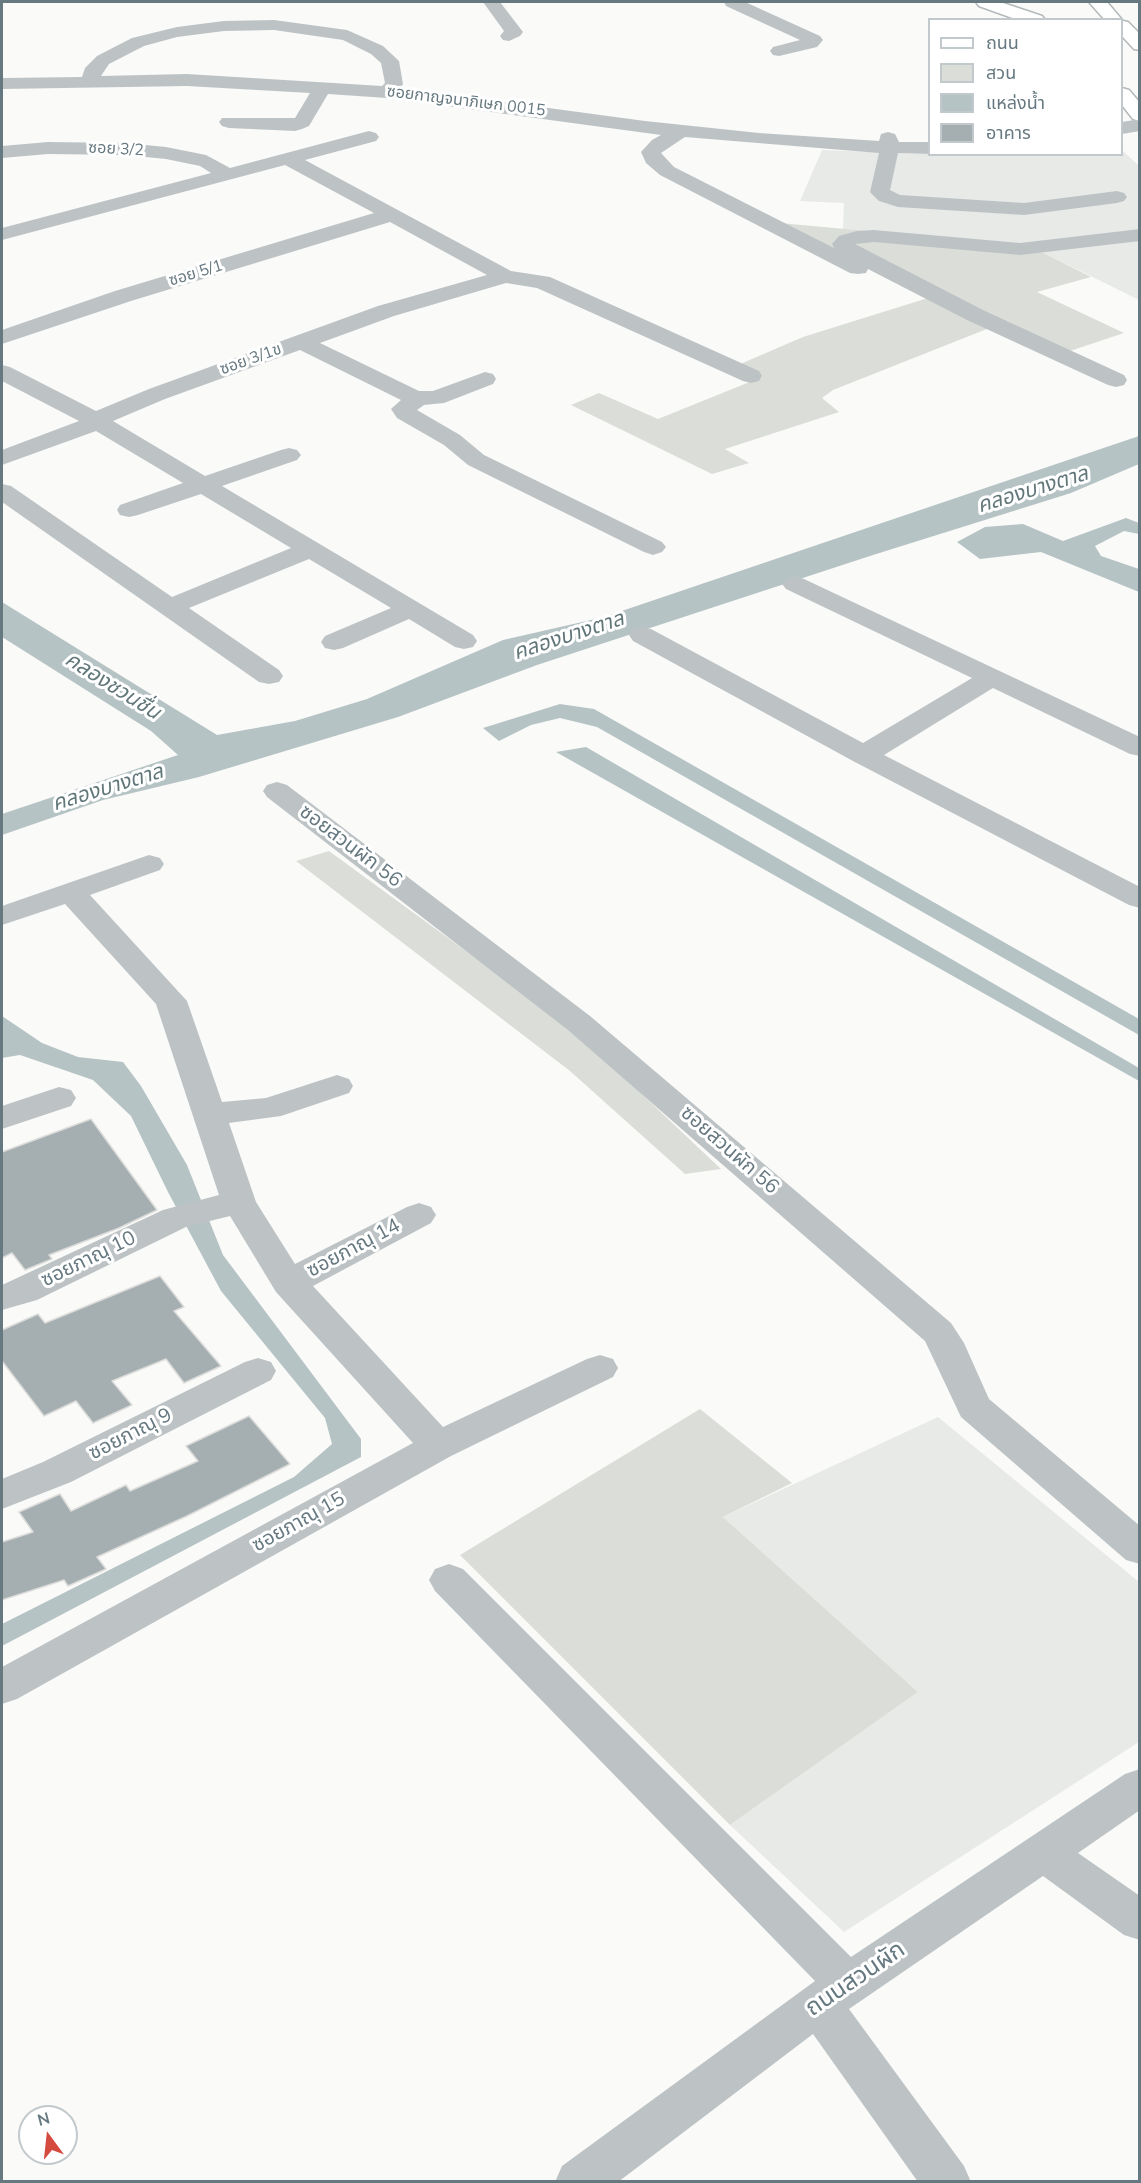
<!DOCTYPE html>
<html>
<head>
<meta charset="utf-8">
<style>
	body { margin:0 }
	#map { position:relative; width:1141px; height:2183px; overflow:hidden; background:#fafaf8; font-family:"Nunito Sans","Noto Sans Thai",sans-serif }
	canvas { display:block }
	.frame { position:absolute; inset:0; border:3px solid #677980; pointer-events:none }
	.legend { position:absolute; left:928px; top:18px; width:195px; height:138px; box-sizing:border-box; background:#fff; border:2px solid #c2c9cc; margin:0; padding:8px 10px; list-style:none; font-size:18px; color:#677980 }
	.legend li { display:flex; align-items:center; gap:12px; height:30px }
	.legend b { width:30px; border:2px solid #c2c9cc }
	.north { position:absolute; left:18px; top:2105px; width:60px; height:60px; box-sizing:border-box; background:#fff; border:2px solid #c2c9cc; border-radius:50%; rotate:345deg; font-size:16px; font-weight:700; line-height:24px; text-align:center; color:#677980 }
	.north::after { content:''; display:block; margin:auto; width:21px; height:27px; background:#d44a3e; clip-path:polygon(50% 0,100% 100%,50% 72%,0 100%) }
</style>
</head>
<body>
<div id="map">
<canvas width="1141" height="2183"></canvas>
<div class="frame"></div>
<ul class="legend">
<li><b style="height:8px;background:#fff"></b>ถนน</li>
<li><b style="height:16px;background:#dbded8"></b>สวน</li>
<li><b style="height:16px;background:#b6c3c5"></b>แหล่งน้ำ</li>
<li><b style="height:16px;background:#a5afb2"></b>อาคาร</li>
</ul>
<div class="north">N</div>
</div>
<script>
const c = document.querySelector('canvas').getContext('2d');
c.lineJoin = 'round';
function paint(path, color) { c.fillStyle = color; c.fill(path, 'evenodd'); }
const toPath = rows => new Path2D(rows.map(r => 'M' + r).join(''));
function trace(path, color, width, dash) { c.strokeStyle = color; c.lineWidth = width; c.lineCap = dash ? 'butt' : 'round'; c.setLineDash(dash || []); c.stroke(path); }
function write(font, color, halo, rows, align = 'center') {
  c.font = font + ' "Nunito Sans","Noto Sans Thai",sans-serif'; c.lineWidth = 6; c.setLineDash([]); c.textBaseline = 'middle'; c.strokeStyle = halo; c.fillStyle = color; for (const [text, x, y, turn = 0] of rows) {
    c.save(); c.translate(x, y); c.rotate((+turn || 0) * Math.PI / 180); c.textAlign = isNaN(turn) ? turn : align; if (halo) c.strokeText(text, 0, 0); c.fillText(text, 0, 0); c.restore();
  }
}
paint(toPath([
	[822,150,930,154,1122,154,1122,150,1139,166,1139,233,1030,246,843,229,844,203,800,201],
	[1139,238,1139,300,1040,251],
	[938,1417,1139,1582,1139,1742,844,1932,730,1825,918,1692,723,1517]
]), '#e8eae8');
paint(toPath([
	[780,223,1030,246,1091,277,1037,292,1124,333,1067,352,1007,321,833,390,822,398,839,412,725,449,749,463,712,474,571,405,599,393,658,419,762,377,738,365,803,337,931,297],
	[329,851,574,1030,721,1169,685,1174,570,1071,296,861],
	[700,1409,792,1483,723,1517,918,1692,730,1825,460,1555]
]), '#dbded8');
paint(toPath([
	[1139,436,1139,464,1071,493,873,555,537,665,398,717,199,777,103,800,2,835,2,814,178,755,151,731,2,637,2,602,217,735,295,721,367,699,503,640,604,617],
	[1126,518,1139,523,1139,534,1124,531,1095,546,1101,556,1139,569,1139,592,1041,552,980,559,957,542,985,527,1023,524,1063,541],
	[560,704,594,709,1139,1019,1139,1035,597,727,560,718,531,725,499,741,483,728],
	[586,747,1139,1068,1139,1081,556,752],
	[2,1016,42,1043,78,1057,123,1062,141,1086,187,1165,223,1255,361,1439,361,1457,2,1646,2,1624,294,1477,332,1444,325,1418,221,1291,168,1192,131,1116,93,1080,20,1055,2,1058]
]), '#b6c3c5');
const building = toPath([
	[91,1119,157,1210,119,1228,49,1255,52,1259,25,1270,12,1253,2,1258,2,1152,91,1119],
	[160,1276,184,1307,174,1311,221,1366,184,1383,166,1359,112,1381,132,1405,93,1423,76,1401,44,1416,2,1361,2,1330,38,1314,45,1323,160,1276],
	[249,1416,290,1464,187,1516,97,1557,106,1569,68,1586,64,1580,2,1600,2,1542,33,1532,19,1512,60,1494,71,1511,126,1485,130,1491,198,1461,186,1446,249,1416]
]);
paint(building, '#a5afb2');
trace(building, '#dcdcda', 1.5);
const major = toPath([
	[976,2,1000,2,1042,16,1045,20,1018,20,979,6,976,2],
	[1122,88,1129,90,1140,103,1140,121,1133,119,1122,105,1122,88]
]);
const highway = toPath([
	[1089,2,1107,2,1123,21,1128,22,1140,34,1140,50,1134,49,1122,36,1122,20,1105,20,1089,2]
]);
trace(major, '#b3b9bc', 3);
trace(highway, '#b3b8bb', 3);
paint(toPath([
	[483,2,500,2,523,32,520,36,509,41,503,40,500,36,504,31,483,2],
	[724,2,745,2,820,36,823,40,817,47,779,56,773,55,770,51,773,47,800,40,726,6,724,2],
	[274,20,347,30,383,46,399,61,403,84,400,88,645,121,759,133,879,141,881,134,888,132,895,134,899,142,930,142,930,154,898,153,890,190,900,195,1024,203,1117,191,1124,193,1127,197,1124,201,1117,203,1024,215,898,207,879,201,870,192,879,153,685,137,661,153,674,167,834,248,832,244,839,236,857,231,874,230,1020,243,1140,229,1140,241,1020,255,874,242,855,244,983,310,1124,375,1127,380,1124,385,1116,387,1108,385,967,320,868,269,866,273,858,274,850,273,660,175,646,163,641,152,652,140,661,135,387,98,328,94,309,126,302,129,295,131,229,128,222,126,219,122,222,118,295,118,310,93,187,86,2,89,2,78,82,77,85,68,97,56,132,38,177,27,224,21,274,20],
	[274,30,343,40,371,54,381,63,385,83,382,86,187,74,101,76,109,64,144,46,177,37,224,31,274,30],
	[1140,119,1140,131,1122,134,1122,122,1140,119],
	[369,131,376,133,379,137,376,141,305,160,511,271,550,277,759,371,762,376,759,381,751,383,743,381,537,288,506,283,394,316,320,343,419,391,433,391,485,372,493,374,496,379,493,384,444,403,424,405,417,410,460,435,484,455,662,542,666,547,662,552,653,555,644,552,468,465,444,445,397,418,391,409,401,400,300,350,165,399,113,421,205,476,281,450,289,448,297,450,301,455,297,460,222,486,473,635,477,641,473,647,464,649,455,647,409,619,343,648,334,650,325,648,321,642,325,636,391,608,309,559,189,608,279,670,283,676,279,682,269,684,259,682,2,502,2,484,11,486,172,597,291,548,201,494,138,515,129,517,120,515,117,510,120,505,183,483,96,431,2,465,2,450,79,421,2,381,2,365,10,367,96,411,149,389,378,306,487,275,390,222,131,301,2,344,2,330,115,291,374,213,285,165,2,240,2,228,211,173,200,166,166,159,125,155,48,154,2,158,2,146,48,142,125,143,166,147,206,155,230,168,369,131],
	[795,576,804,579,1140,737,1140,756,1130,754,993,688,884,755,1140,887,1140,908,1129,905,853,761,633,641,629,635,633,629,642,627,651,629,863,743,972,678,786,589,782,584,786,579,795,576],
	[277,782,287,785,590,1016,951,1323,964,1343,989,1399,1140,1526,1140,1564,1126,1560,961,1417,925,1341,568,1030,267,797,263,791,267,785,277,782],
	[149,855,160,858,164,864,160,870,90,895,187,1001,222,1102,266,1098,337,1075,349,1079,353,1086,349,1093,281,1116,229,1123,256,1202,295,1264,407,1207,419,1203,431,1207,436,1215,431,1223,313,1286,443,1427,587,1359,600,1355,613,1359,618,1368,613,1377,451,1456,17,1699,2,1704,2,1667,413,1443,276,1292,230,1216,186,1227,37,1300,2,1310,2,1285,163,1210,219,1195,156,1004,65,904,2,925,2,906,149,855],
	[59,1087,71,1090,76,1098,71,1106,2,1129,2,1106,59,1087],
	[258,1358,271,1362,276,1371,271,1380,71,1482,2,1509,2,1479,43,1462,245,1362,258,1358],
	[449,1564,463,1569,851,1957,1125,1774,1140,1769,1140,1810,1078,1853,1140,1896,1140,1940,1124,1935,1043,1876,849,2009,964,2166,971,2182,918,2182,813,2034,618,2182,555,2182,562,2166,815,1981,435,1591,429,1580,435,1569,449,1564]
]), '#bdc3c5');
paint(major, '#fff');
paint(highway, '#fff');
write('16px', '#677980', '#fff', [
	["ซอยกาญจนาภิเษก 0015",466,102,7],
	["ซอย 3/2",116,150,3],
	["ซอย 5/1",196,274,-17],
	["ซอย 3/1ข",251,360,-20]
]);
write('20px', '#677980', '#fff', [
	["ซอยสวนผัก 56",350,847,37],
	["ซอยสวนผัก 56",729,1151,41],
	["ซอยภาณุ 14",354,1249,-28],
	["ซอยภาณุ 10",89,1260,-26],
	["ซอยภาณุ 9",131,1435,-27],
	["ซอยภาณุ 15",299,1523,-29]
]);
write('italic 21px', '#62777a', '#fff', [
	["คลองบางตาล",1033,491,-17],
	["คลองบางตาล",569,637,-18],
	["คลองชวนชื่น",112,687,32],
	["คลองบางตาล",108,789,-17]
]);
write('24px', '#677980', '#fff', [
	["ถนนสวนผัก",856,1980,-34]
]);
</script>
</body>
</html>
